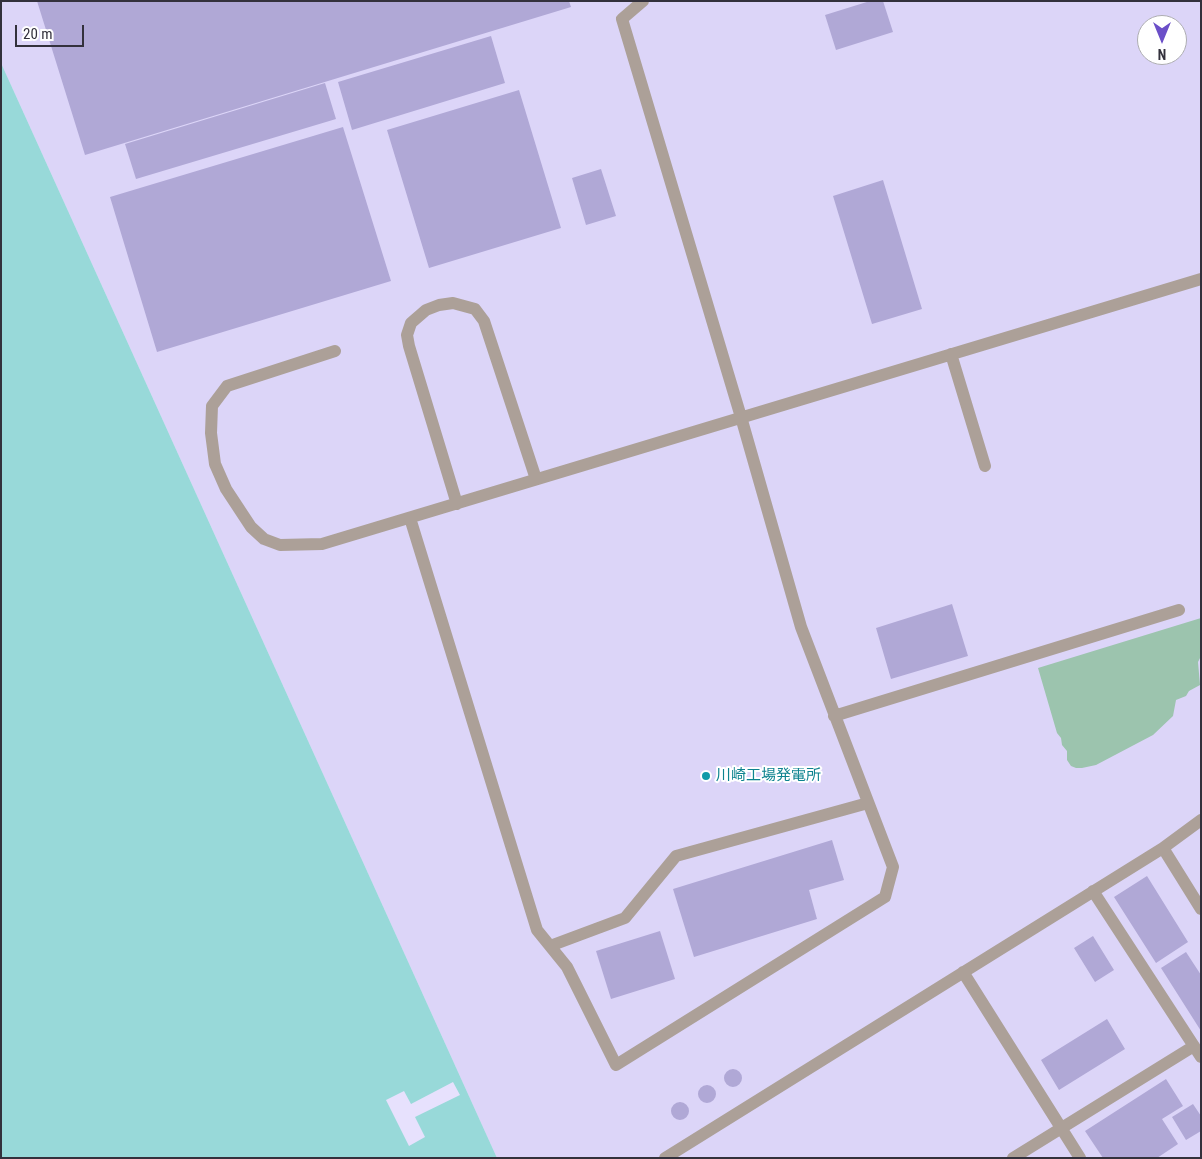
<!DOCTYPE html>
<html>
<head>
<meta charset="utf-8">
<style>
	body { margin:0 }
	#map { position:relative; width:1202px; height:1159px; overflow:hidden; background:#e7e1fd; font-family:"Roboto Condensed",sans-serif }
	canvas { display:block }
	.frame { position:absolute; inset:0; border:2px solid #33313c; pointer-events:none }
	.north { position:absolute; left:1137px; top:15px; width:50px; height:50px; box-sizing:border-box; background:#fff; border:1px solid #adadb1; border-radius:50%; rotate:180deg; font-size:14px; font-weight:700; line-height:20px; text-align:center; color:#33313c }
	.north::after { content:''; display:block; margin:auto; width:18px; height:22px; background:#6b4fc8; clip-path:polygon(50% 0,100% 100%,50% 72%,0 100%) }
	.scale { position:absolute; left:15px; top:25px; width:69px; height:22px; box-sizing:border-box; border:2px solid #33313c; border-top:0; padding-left:6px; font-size:15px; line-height:18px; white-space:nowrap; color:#33313c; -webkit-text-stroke:4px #fff; paint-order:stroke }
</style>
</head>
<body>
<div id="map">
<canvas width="1202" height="1159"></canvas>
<div class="frame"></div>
<div class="north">N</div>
<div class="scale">20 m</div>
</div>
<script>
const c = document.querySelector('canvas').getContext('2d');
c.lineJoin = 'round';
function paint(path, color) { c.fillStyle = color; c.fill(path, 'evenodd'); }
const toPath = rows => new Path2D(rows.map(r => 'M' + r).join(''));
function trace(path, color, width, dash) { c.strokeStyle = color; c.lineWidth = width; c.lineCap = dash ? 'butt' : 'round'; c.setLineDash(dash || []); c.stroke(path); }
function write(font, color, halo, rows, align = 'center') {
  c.font = font + ' "Roboto Condensed","Noto Sans JP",sans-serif'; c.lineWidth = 4; c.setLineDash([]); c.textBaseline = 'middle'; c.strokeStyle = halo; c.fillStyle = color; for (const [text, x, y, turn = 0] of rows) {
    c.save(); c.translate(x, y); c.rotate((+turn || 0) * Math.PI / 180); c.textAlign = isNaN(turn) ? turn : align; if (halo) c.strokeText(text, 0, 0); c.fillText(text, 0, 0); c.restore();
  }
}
paint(toPath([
	[1,1,1201,1,1201,1158,497,1158,1,63],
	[1147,25,1177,25,1177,55,1147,55]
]), '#dcd5f8');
paint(toPath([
	[1201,618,1201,656,1198,662,1200,685,1189,691,1186,696,1176,700,1173,716,1153,735,1096,765,1082,768,1076,768,1071,766,1067,760,1067,751,1062,745,1061,738,1057,733,1038,668]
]), '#9cc4ae');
paint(toPath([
	[1,63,497,1158,1,1158]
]), '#98d9d9');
paint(toPath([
	[453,1082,460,1095,415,1117,425,1137,409,1146,386,1100,404,1091,411,1104]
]), '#e7e1fd');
paint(toPath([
	[37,1,569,1,571,7,85,155],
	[870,1,883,1,893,32,836,50,825,15],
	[491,36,505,83,352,130,338,82],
	[325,83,336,119,136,179,125,144],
	[519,90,561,228,429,268,387,130],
	[343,127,391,281,157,352,110,197],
	[601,169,616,216,586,225,572,178],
	[883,180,922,309,872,324,833,196],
	[952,604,968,656,891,679,876,628],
	[832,840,844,880,809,890,817,919,694,957,673,889],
	[1147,876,1188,942,1156,963,1114,897],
	[660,931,675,979,611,999,596,951],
	[1093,936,1114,970,1095,982,1074,948],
	[1186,952,1201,975,1201,1031,1161,968],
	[1107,1019,1125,1049,1059,1090,1041,1060],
	'724 1078a9 9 0 1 1 18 0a9 9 0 1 1-18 0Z',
	[1166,1079,1183,1106,1162,1119,1178,1144,1157,1158,1103,1158,1085,1131],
	'698 1094a9 9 0 1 1 18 0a9 9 0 1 1-18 0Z',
	'671 1111a9 9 0 1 1 18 0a9 9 0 1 1-18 0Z',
	[1193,1104,1201,1116,1201,1131,1186,1140,1172,1117]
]), '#b0a8d6');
trace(toPath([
	[335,351,227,386,212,406,211,433,215,464,226,489,251,527,264,539,280,545,322,544,1201,279],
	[951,354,985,466],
	[457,504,409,346,407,335,411,323,426,310,439,305,453,303,475,309,484,321,536,479],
	[410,518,537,930,567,967,616,1065,885,897,893,867,801,627,741,417,622,19,643,1],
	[834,716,1179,610],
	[1163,848,1201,909],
	[1093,891,1201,1057],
	[550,946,625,918,676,856,868,803],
	[963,972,1080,1158],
	[665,1158,1163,848,1201,820],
	[1013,1158,1194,1046]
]), '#aca098', 12);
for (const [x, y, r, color] of [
	[706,776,5,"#0f9aa8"]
]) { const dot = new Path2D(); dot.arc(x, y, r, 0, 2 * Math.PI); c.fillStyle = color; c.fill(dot); trace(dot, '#fff', 2); }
write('15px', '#0d838f', '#fff', [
	["川崎工場発電所",716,776]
], 'left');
</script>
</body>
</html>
